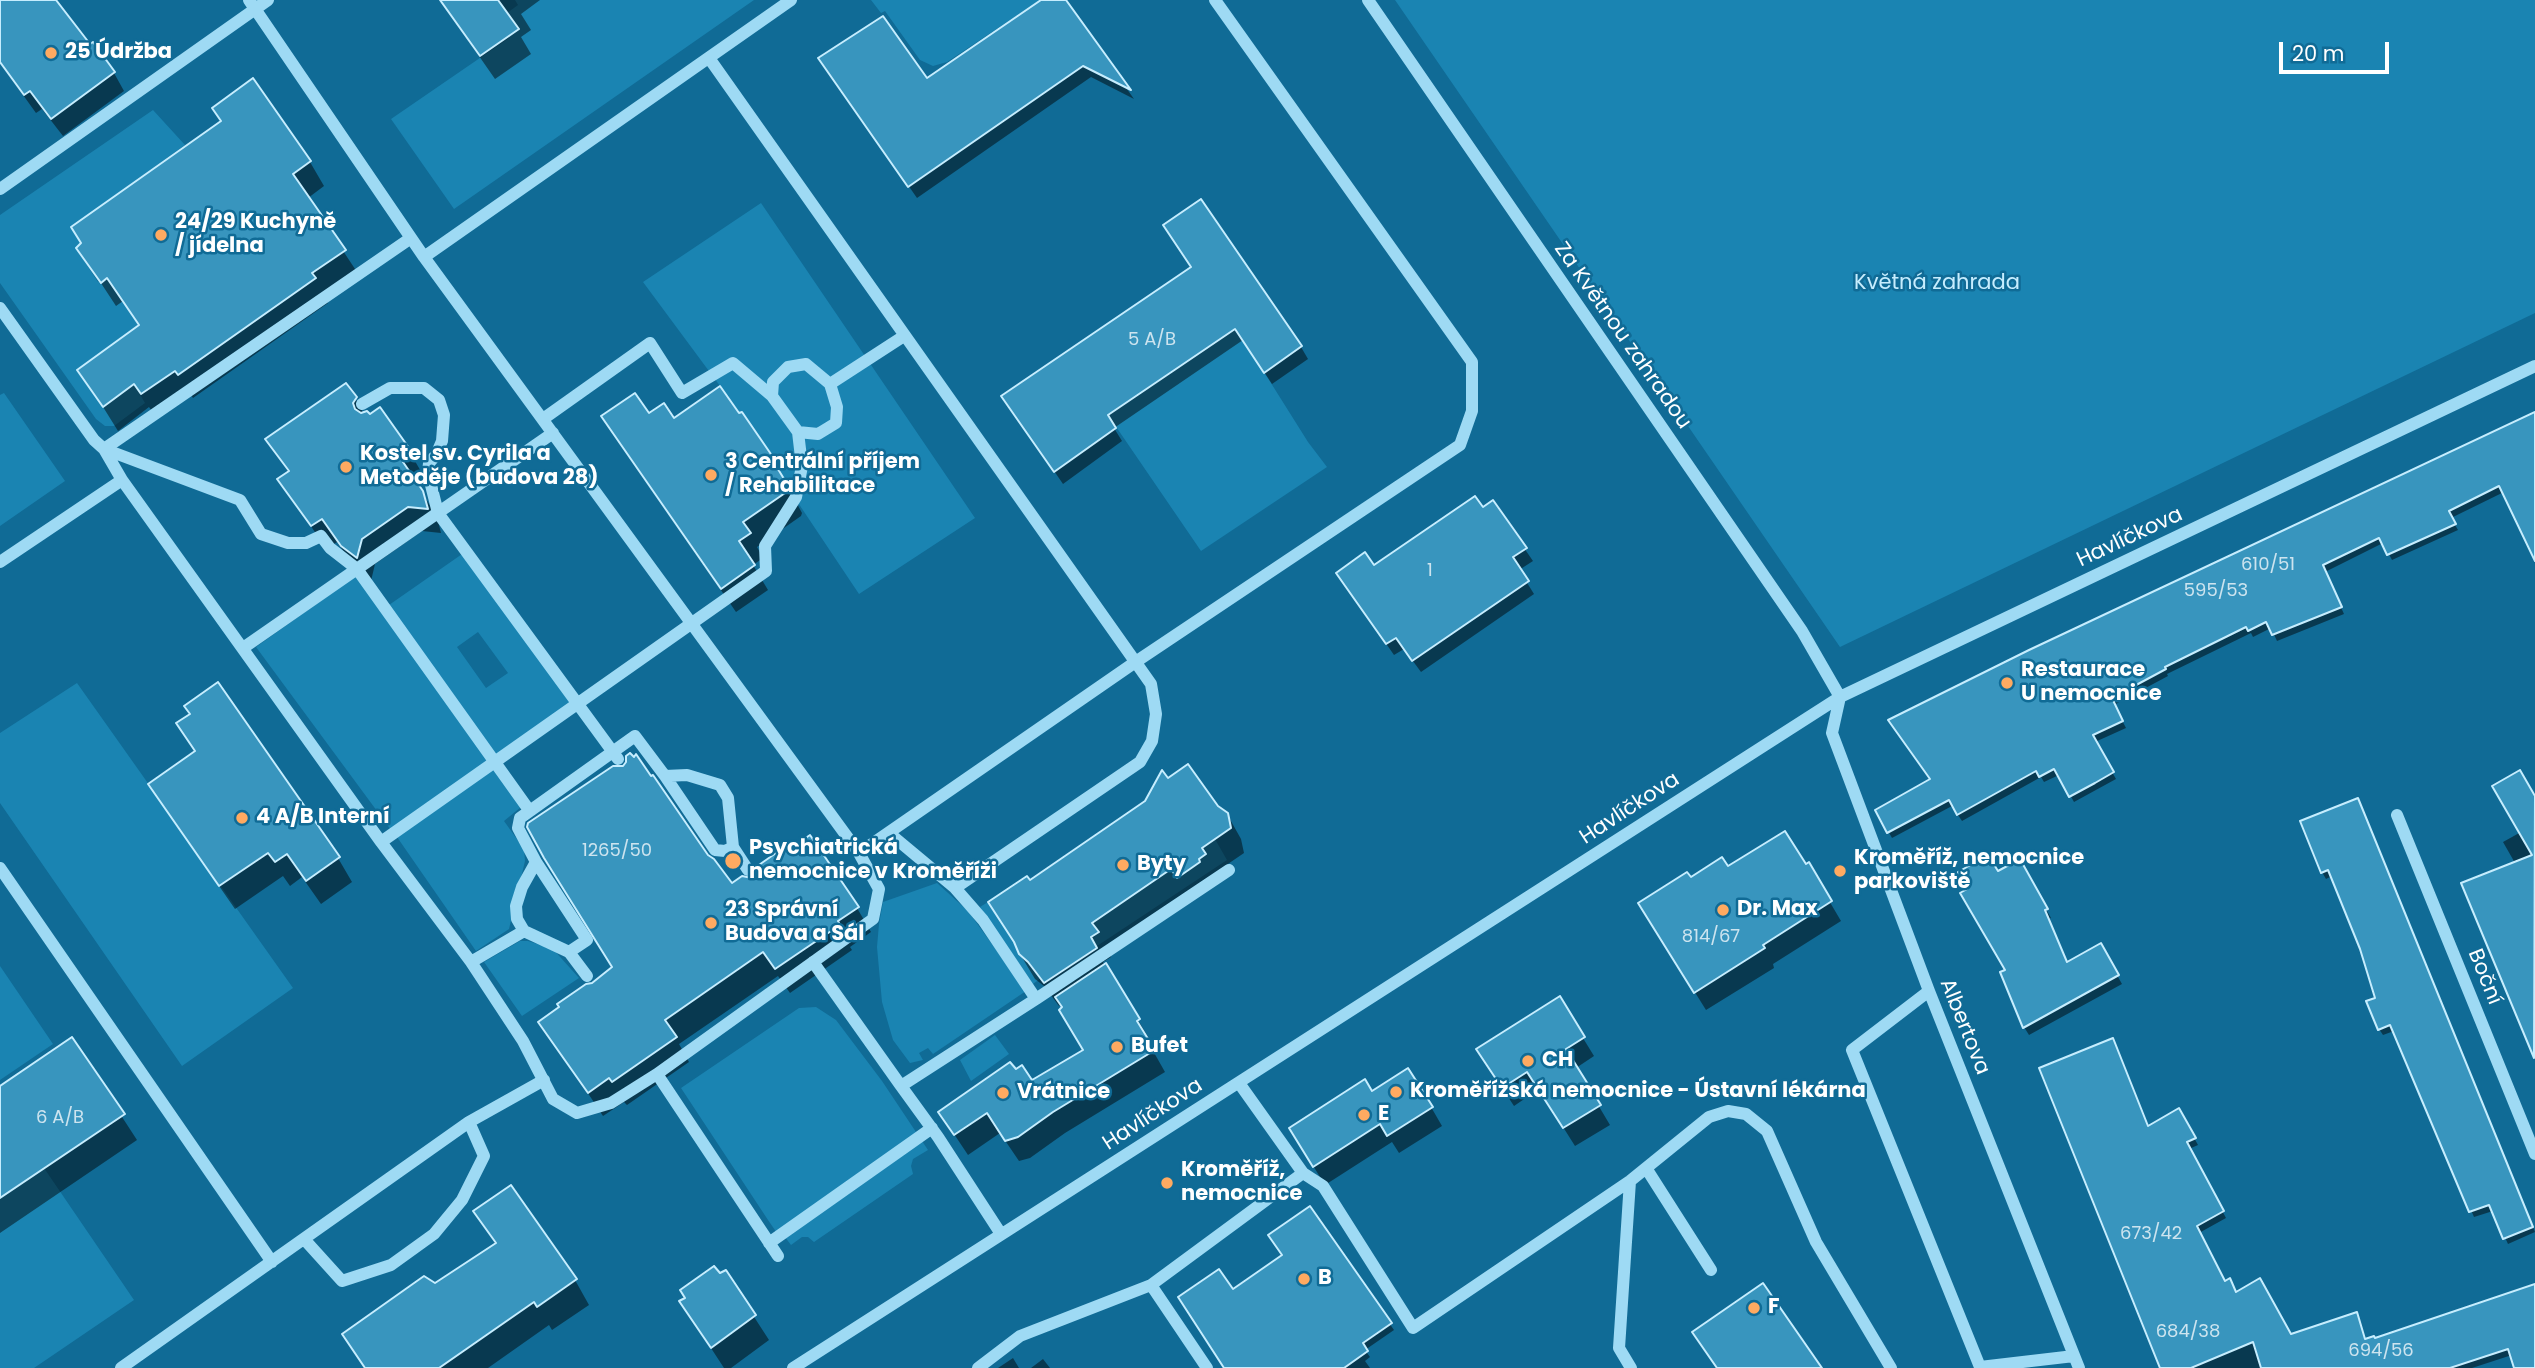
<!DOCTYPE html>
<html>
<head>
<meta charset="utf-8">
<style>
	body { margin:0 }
	#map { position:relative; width:2535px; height:1368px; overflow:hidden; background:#106b96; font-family:Poppins,sans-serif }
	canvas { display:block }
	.scale { position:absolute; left:2279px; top:42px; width:110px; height:32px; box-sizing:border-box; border:4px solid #fff; border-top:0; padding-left:9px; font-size:21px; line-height:24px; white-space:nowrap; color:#fff; -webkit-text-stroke:5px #106b96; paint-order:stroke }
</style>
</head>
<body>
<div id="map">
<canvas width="2535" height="1368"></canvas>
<div class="scale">20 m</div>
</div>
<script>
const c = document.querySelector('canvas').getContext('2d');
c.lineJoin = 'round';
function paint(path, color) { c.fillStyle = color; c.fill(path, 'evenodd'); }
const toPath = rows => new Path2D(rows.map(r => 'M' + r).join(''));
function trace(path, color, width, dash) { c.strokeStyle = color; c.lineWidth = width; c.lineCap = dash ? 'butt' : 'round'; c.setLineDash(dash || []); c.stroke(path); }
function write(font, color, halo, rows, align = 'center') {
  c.font = font + ' Poppins,sans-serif'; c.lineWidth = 5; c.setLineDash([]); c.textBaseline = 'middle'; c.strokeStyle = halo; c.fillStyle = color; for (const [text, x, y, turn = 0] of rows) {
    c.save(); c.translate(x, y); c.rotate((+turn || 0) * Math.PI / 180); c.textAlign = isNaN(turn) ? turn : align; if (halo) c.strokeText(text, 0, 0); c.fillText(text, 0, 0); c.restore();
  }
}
paint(toPath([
	[515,0,754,0,454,209,391,119,509,38,507,13,518,5],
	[871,0,1040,0,947,62,933,66,920,60,885,11,881,13],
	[1395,0,2535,0,2535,313,1840,647],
	[153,110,185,145,71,227,81,243,76,248,98,282,107,278,170,306,78,369,103,407,134,384,145,403,114,426,105,426,96,419,0,283,0,215],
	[761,203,975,518,859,594,720,386,643,282],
	[1237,329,1308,442,1327,467,1201,551,1108,415],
	[4,393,65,481,0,526,0,395],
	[465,552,573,703,496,758,389,605],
	[478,632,508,673,486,688,457,647],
	[357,575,489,761,391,830,256,647],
	[77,683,293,988,182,1066,0,803,0,733],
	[493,768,521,807,504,821,524,849,525,861,509,929,476,951,397,837],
	[1215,839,1227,860,1094,948,1075,947,1098,933,1092,923,1171,869,1177,878,1200,862,1199,859,1206,854,1202,848],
	[937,883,968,911,1026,991,933,1054,928,1048,919,1053,923,1060,910,1063,893,1040,882,1002,877,947,879,924,883,902],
	[988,902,1016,944,1019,955,1023,959,1028,962,1061,963,1033,984,980,907],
	[520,941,528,941,553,949,579,978,522,1016,484,962],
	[0,966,53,1044,0,1080],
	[816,1007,836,1020,882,1081,928,1150,913,1159,911,1166,913,1174,814,1242,808,1237,802,1237,791,1245,782,1233,779,1236,768,1220,681,1088,799,1008],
	[995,1035,1009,1054,971,1081,960,1060],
	[44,1168,134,1300,34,1368,0,1368,0,1198]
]), '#1a84b2');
paint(toPath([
	[0,0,54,0,89,46,114,73,124,91,63,136,42,109,36,113,0,63],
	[440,0,540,0,521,14,531,30,521,37,531,54,495,79],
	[1045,0,1064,0,1134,99,1091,77,917,198,828,70,926,81],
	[310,162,324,186,308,198,359,275,325,298,328,303,193,398,190,394,156,417,149,407,118,431,80,370,139,326,123,301,116,306,78,248],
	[1193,268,1301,347,1308,359,1272,384,1243,340,1114,428,1122,441,1063,484,1011,408],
	[355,398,364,414,412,456,426,480,418,486,437,517,441,533,422,531,375,564,371,581,357,570,337,542,326,549,280,479,289,473,268,439],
	[741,414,774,461,802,513,801,516,757,547,763,558,753,565,768,590,736,612,618,441,604,416,649,416,674,420],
	[2535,414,2535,494,2504,492,2451,518,2458,530,2392,560,2383,543,2325,572,2344,614,2277,641,2271,628,2253,637,2251,633,2167,674,2168,676,2114,705,2126,728,2095,742,2116,779,2074,802,2059,775,2044,782,2041,777,1962,821,1952,806,1892,838,1877,811],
	[1493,503,1533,561,1519,570,1534,594,1421,672,1404,649,1394,655,1346,586,1373,567],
	[178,724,338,858,352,882,321,904,302,877,290,886,283,876,235,909,165,808,151,784,196,753],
	[2520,772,2535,799,2535,860,2530,862,2535,878,2535,1041,2531,1043,2515,863,2503,842,2521,832],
	[1167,781,1227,814,1241,839,1244,853,1106,947,1111,957,1103,962,1150,1040,1148,1042,1165,1072,1065,1133,1030,1158,1019,1161,1000,1133,968,1155,940,1113,1031,1083,1085,1051,1061,1005,1059,1006,1044,986,1035,979,1020,954,1029,882,1146,802],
	[2361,806,2535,1232,2508,1244,2493,1211,2474,1217,2394,1031,2383,1035,2379,1029,2378,999,2361,949,2332,876,2326,879,2322,872],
	[707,856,731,886,857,908,871,932,850,947,852,950,790,993,778,976,679,1044,689,1062,627,1105,624,1102,603,1116,541,1022,614,968],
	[2019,861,2051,918,2048,919,2067,963,2100,945,2122,984,2029,1035,2024,1027,2007,970,1997,873],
	[1808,865,1841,921,1773,964,1774,968,1706,1010,1651,922,1690,879,1728,868],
	[1559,999,1594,1056,1576,1068,1610,1125,1575,1146,1539,1089,1514,1106,1489,1068],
	[72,1040,137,1140,0,1233,0,1090],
	[1372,1094,1431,1107,1442,1126,1399,1153,1392,1142,1325,1185,1302,1148],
	[2179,1110,2198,1145,2189,1149,2226,1218,2199,1233,2225,1283,2291,1336,2356,1314,2366,1340,2374,1340,2535,1285,2535,1365,2517,1368,2512,1355,2472,1368,2162,1368,2148,1128],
	[510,1188,575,1280,589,1305,552,1330,549,1325,488,1368,364,1368,344,1335,435,1285,496,1245,476,1211],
	[1310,1209,1394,1330,1365,1350,1370,1357,1365,1361,1370,1368,1228,1368,1232,1292,1284,1256],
	[725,1272,769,1340,731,1368,724,1368,681,1302],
	[1013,1358,1019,1368,998,1368],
	[1043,1359,1050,1368,1031,1368]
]), '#0007');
const building = toPath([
	[0,0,56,0,90,44,93,42,115,72,51,119,30,91,24,95,0,62,0,0],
	[440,0,498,0,519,29,480,56,440,0],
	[1041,0,1066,0,1131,90,1083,66,908,187,818,58,883,16,927,78,1041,0],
	[253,78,311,161,293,174,346,250,312,273,316,278,178,375,175,371,141,394,134,384,103,407,77,370,139,325,107,278,101,283,76,248,81,243,71,227,221,121,212,108,253,78],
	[1201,199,1302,346,1264,373,1235,329,1108,415,1116,428,1054,472,1001,396,1191,267,1163,225,1201,199],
	[346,383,357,397,353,403,355,409,361,413,367,411,370,414,380,407,414,455,403,462,423,491,428,509,408,507,362,539,357,558,341,546,322,519,311,526,277,479,289,471,265,439,346,383],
	[720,386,739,413,742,412,775,460,773,461,789,487,788,491,743,522,751,533,739,541,755,565,721,589,601,416,635,393,649,413,664,403,674,418,720,386],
	[2535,412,2535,561,2499,486,2449,511,2456,524,2387,555,2379,538,2323,565,2342,607,2272,635,2266,622,2248,631,2246,627,2165,667,2166,669,2112,698,2123,721,2093,735,2114,772,2095,783,2069,797,2054,769,2039,777,2036,771,1957,815,1949,800,1887,833,1875,810,1930,779,1888,720,2029,650,2535,412],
	[1475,496,1483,507,1493,500,1527,548,1513,557,1529,581,1412,661,1396,638,1386,644,1336,573,1365,552,1374,565,1475,496],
	[218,682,340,857,306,881,287,854,275,862,268,853,219,886,148,784,195,751,176,723,190,714,184,706,218,682],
	[630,753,634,757,636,754,651,776,653,775,708,855,714,859,732,883,742,876,752,878,756,873,756,867,786,846,788,850,810,835,859,907,838,921,840,925,775,969,763,952,665,1020,677,1037,612,1082,609,1078,588,1093,538,1022,559,1007,557,1004,586,984,592,983,612,967,544,858,527,827,528,823,613,766,623,766,626,762,626,756,630,753],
	[1188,764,1218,806,1228,813,1231,828,1202,848,1206,854,1199,859,1200,862,1177,878,1171,869,1092,923,1099,932,1091,937,1097,948,1044,983,1028,962,1019,954,1014,942,988,902,1027,876,1030,880,1145,801,1162,770,1168,778,1188,764],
	[2520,770,2535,796,2534,1058,2461,883,2532,855,2492,786,2520,770],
	[2358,798,2533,1227,2503,1239,2489,1205,2469,1212,2390,1025,2378,1030,2366,1001,2375,998,2360,949,2328,870,2321,873,2300,821,2358,798],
	[1785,831,1806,864,1809,862,1832,901,1763,945,1765,948,1694,993,1638,903,1687,872,1691,877,1722,857,1728,866,1785,831],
	[1988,855,1998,871,2020,859,2048,909,2045,910,2067,962,2101,943,2119,975,2023,1028,2000,972,2005,970,1960,893,1967,889,1958,872,1988,855],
	[1106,963,1140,1019,1137,1021,1155,1050,1053,1112,1018,1137,1005,1141,987,1113,954,1135,938,1112,1010,1062,1016,1069,1022,1065,1032,1080,1083,1050,1059,1010,1062,1007,1055,997,1106,963],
	[1560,996,1585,1037,1566,1049,1601,1105,1563,1128,1527,1072,1502,1088,1476,1049,1560,996],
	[72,1037,125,1114,0,1198,0,1086,72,1037],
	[2113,1038,2148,1126,2179,1108,2196,1138,2187,1142,2224,1211,2197,1226,2225,1281,2230,1278,2236,1292,2260,1278,2291,1334,2357,1312,2365,1339,2374,1336,2375,1338,2535,1284,2535,1368,2514,1368,2508,1349,2450,1368,2261,1368,2253,1342,2191,1368,2160,1368,2039,1068,2113,1038],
	[1408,1068,1433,1107,1387,1136,1380,1124,1313,1167,1289,1128,1365,1079,1372,1091,1408,1068],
	[511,1185,577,1279,537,1307,534,1302,439,1368,365,1368,342,1334,424,1276,435,1283,496,1243,473,1211,511,1185],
	[1310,1206,1392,1323,1363,1343,1368,1351,1344,1368,1224,1368,1178,1297,1219,1269,1233,1289,1282,1255,1268,1235,1310,1206],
	[714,1266,720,1273,726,1270,756,1315,711,1348,679,1301,685,1298,680,1290,714,1266],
	[1763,1283,1822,1368,1717,1368,1692,1332,1763,1283]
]);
paint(building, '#3895be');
trace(building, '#c6edfe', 2);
trace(toPath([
	[1368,0,1802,631,1840,697],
	[709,58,1151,684,1156,714,1152,741,1140,762,955,888,889,833],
	[0,189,268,0],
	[424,257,791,0],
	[0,308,94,440,104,449,122,480,381,842,471,962,523,1041,553,1099,577,1113,611,1103,657,1074,873,919,879,889,859,853,424,257,249,0],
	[830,384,837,407,836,423,818,434,798,432,772,396,773,382,788,367,806,364,830,384,904,336],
	[362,404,390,388,424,388,439,400,444,415,442,441,436,455,429,463,428,473,438,513,618,759],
	[543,419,650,343,682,393,733,363,772,396],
	[104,449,240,500,261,534,288,543,306,543,321,536,330,548,357,569,529,810],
	[104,449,411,238],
	[0,562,122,480],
	[243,648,553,433],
	[1840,697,1832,733,1929,991,2079,1368],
	[665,776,715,850,725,851,733,847],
	[2397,815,2535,1154],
	[381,842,766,571,765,546,796,497,802,466,798,432],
	[859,853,1134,663,1460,445,1472,411,1472,362,1215,0],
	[536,862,587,940,569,952],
	[0,868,272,1262],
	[955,888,983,920,1036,999,1229,870],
	[524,931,517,919,516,906,522,887,536,862,518,828,520,818,635,736,665,776,687,775,720,785,728,798,733,847,748,870],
	[471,962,524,931,569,952,587,976],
	[813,962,901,1086,1036,999],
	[1929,991,1852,1050,1980,1367,2074,1356],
	[657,1074,778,1256],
	[901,1086,938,1137,1001,1234],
	[1646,1168,1711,1270],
	[1303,1173,1323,1186,1413,1328,1630,1181,1709,1117,1728,1111,1746,1114,1767,1131,1816,1242,1891,1368],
	[1630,1181,1619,1348,1631,1368],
	[304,1239,342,1281,391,1265,434,1234,462,1200,484,1156,469,1122],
	[769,1243,932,1128],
	[1151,1285,1207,1368],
	[121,1368,469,1122,544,1080],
	[793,1368,1840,697,2535,366],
	[978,1368,1020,1336,1151,1285,1303,1173,1239,1083]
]), '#9edaf4', 12);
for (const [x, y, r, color] of [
	[51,53,7,"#ffaa61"],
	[161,235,7,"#ffaa61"],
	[346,467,7,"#ffaa61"],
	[711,475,7,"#ffaa61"],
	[2007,683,7,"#ffaa61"],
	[242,818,7,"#ffaa61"],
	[733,861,9,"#ffaa61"],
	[1123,865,7,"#ffaa61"],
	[1840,871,7,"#ffaa61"],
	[1723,910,7,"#ffaa61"],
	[711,923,7,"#ffaa61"],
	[1117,1047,7,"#ffaa61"],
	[1528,1061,7,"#ffaa61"],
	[1396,1092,7,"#ffaa61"],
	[1003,1093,7,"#ffaa61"],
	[1364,1115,7,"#ffaa61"],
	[1167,1183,7,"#ffaa61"],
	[1304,1279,7,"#ffaa61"],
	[1754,1308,7,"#ffaa61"]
]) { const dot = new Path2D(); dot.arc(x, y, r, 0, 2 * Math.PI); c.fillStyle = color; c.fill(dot); trace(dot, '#106b96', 2.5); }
write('18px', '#cde4ef', null, [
	["5 A/B",1152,340],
	["610/51",2268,565],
	["1",1430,571],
	["595/53",2216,591],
	["1265/50",617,851],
	["814/67",1711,937],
	["6 A/B",60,1118],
	["673/42",2151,1234],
	["684/38",2188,1332],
	["694/56",2381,1351]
]);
write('bold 21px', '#fff', '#106b96', [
	["25 Údržba",65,53],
	["24/29 Kuchyně",175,223],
	["/ jídelna",175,247],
	["Kostel sv. Cyrila a",360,455],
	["Metoděje (budova 28)",360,479],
	["3 Centrální příjem",725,463],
	["/ Rehabilitace",725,487],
	["Restaurace",2021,671],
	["U nemocnice",2021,695],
	["4 A/B Interní",256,818],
	["Psychiatrická",749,849],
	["nemocnice v Kroměříži",749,873],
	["Kroměříž, nemocnice",1854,859],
	["parkoviště",1854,883],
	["Byty",1137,865],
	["Dr. Max",1737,910],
	["23 Správní",725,911],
	["Budova a Sál",725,935],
	["Bufet",1131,1047],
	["CH",1542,1061],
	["Kroměřížská nemocnice - Ústavní lékárna",1410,1092],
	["Vrátnice",1017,1093],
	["E",1378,1115],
	["Kroměříž,",1181,1171],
	["nemocnice",1181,1195],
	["B",1318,1279],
	["F",1768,1308]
], 'left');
write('21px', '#c6edfe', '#106b96', [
	["Květná zahrada",1937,284]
]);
write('21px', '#fff', '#106b96', [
	["Za Květnou zahradou",1622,336,55],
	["Havlíčkova",2130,538,-25],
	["Havlíčkova",1630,809,-33],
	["Boční",2484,977,68],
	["Albertova",1964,1027,68],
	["Havlíčkova",1153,1115,-33]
]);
</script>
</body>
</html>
